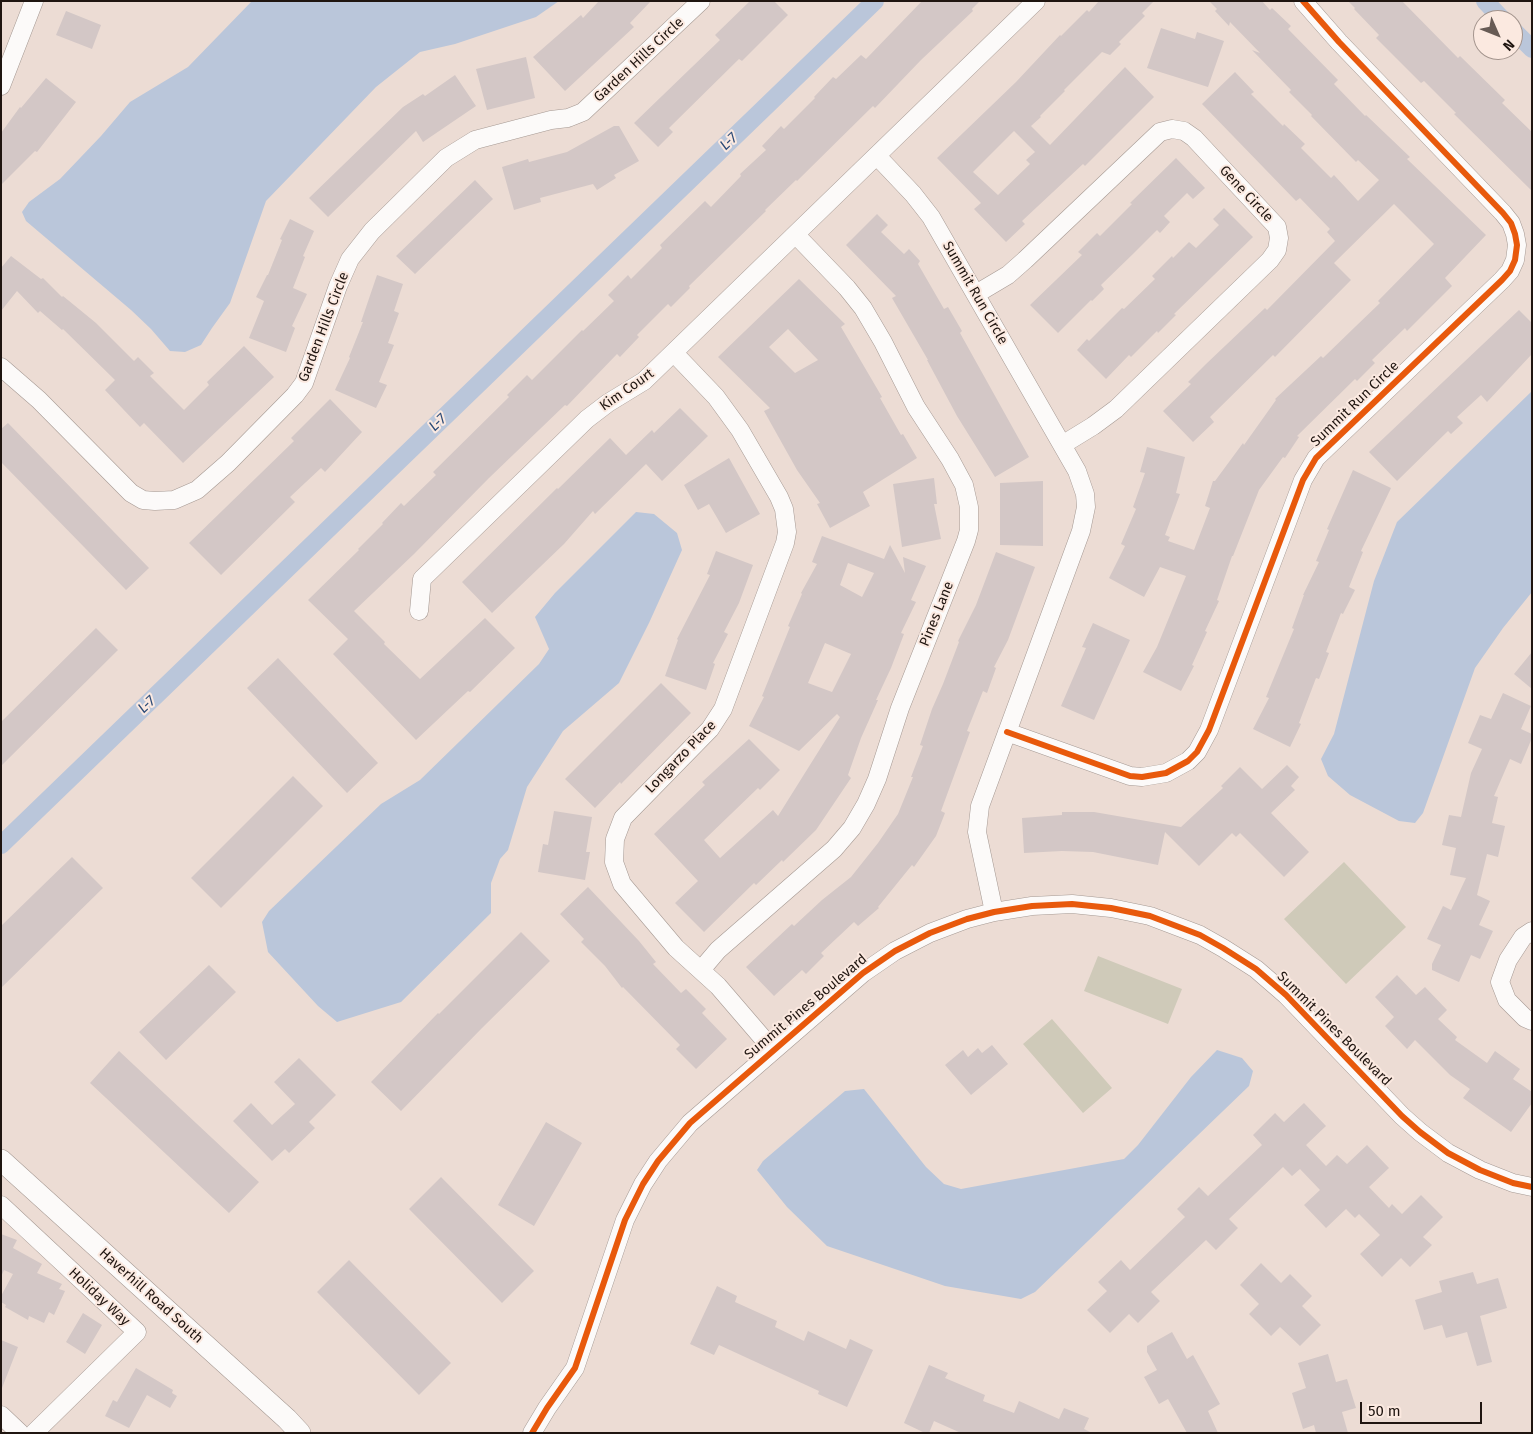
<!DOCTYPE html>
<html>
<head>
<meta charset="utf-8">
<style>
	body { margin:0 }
	#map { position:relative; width:1533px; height:1434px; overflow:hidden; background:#ecdcd4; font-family:"Fira Sans",sans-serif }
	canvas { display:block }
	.frame { position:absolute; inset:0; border:2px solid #1f1510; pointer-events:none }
	.north { position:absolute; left:1473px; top:10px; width:50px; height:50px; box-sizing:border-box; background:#fbe9e0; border:1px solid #a3948d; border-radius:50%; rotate:134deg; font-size:14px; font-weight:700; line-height:20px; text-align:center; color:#1f1510 }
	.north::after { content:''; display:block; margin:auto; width:18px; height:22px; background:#675b55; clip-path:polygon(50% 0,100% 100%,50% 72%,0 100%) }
	.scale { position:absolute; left:1360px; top:1402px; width:122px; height:22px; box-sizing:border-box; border:2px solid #1f1510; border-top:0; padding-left:6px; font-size:15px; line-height:18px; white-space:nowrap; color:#1f1510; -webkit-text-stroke:4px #fbe9e0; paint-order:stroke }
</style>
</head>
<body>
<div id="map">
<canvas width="1533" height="1434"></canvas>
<div class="frame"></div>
<div class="north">N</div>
<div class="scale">50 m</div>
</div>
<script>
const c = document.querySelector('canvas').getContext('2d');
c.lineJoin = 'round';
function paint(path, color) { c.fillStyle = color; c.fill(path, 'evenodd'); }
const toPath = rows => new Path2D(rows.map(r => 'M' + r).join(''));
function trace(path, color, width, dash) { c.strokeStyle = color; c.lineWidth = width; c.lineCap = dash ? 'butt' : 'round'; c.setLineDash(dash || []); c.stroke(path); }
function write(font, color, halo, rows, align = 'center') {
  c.font = font + ' "Fira Sans",sans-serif'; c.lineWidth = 4; c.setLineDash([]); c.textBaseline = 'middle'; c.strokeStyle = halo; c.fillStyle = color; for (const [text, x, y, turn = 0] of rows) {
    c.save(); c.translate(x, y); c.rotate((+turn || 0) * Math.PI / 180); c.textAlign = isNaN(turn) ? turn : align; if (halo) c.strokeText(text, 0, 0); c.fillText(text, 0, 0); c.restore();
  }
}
paint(toPath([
	[1344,862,1406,927,1346,984,1284,919],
	[1098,956,1182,989,1168,1024,1084,991],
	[1052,1019,1112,1088,1083,1113,1023,1044]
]), '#cfcab9');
paint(toPath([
	[252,1,559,1,536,17,455,44,420,52,376,87,266,201,230,303,212,328,201,345,185,352,170,351,151,329,131,310,26,221,22,212,29,202,60,179,101,136,130,102,188,67],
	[1532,391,1532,592,1503,628,1475,668,1423,813,1415,823,1399,821,1350,795,1328,776,1321,759,1334,734,1374,581,1397,522],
	[636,512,654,514,677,533,682,550,649,623,619,683,563,731,527,787,508,850,500,859,491,883,491,913,401,1002,337,1022,318,1006,268,952,262,922,269,911,381,804,420,780,539,664,549,649,535,617,555,593],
	[1217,1050,1242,1058,1253,1071,1249,1086,1035,1292,1021,1299,945,1286,827,1246,787,1207,757,1170,763,1161,845,1091,864,1089,926,1167,944,1184,961,1189,1124,1159,1138,1145,1191,1077]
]), '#bac6da');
trace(toPath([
	[1485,1,1503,20],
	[1513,30,1532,49],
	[1,845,875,1]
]), '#bac6da', 18);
paint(toPath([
	[599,1,651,1,630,23,634,27,565,91,533,57,581,15,583,18],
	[750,1,774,1,788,15,742,61,739,59,669,128,673,132,658,147,634,123,720,40,715,35],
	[922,1,980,1,972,9,973,11,921,60,875,108,873,106,797,181,796,180,765,210,766,211,689,286,690,288,671,307,668,304,637,335,639,337,620,357,617,354,567,406,565,405,489,478,414,554,354,611,385,642,384,644,420,679,485,618,515,648,470,692,468,691,416,740,333,654,348,639,308,600,359,550,358,549,383,524,382,523,401,503,404,506,436,475,433,472,509,397,507,395,527,375,532,380,582,330,583,331,614,301,608,295,628,275,631,279,662,248,660,245,705,201,711,207,741,176,740,174,766,150,762,146,781,126,784,129,815,98,814,97,833,77,836,79,861,55,866,59],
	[1099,1,1154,1,1142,13,1145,16,1119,42,1121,44,1110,55,1102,52,1064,90,1065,91,1040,116,1041,117,1031,126,1050,145,1125,67,1154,97,1085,166,1083,164,1022,221,1025,224,1006,242,974,209,981,203,937,158,1016,82,1060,35,1061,36,1087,10,1089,12],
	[1014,131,1035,152,1026,160,1030,164,998,195,973,172],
	[1209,1,1262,1,1270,10,1272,8,1291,26,1288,29,1338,80,1334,84,1365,116,1366,115,1410,157,1407,159,1486,235,1445,278,1452,286,1407,331,1405,328,1372,360,1375,363,1357,381,1355,379,1297,436,1299,437,1285,458,1283,457,1259,490,1233,556,1232,556,1217,600,1219,601,1205,631,1207,632,1192,665,1194,666,1181,691,1143,672,1157,647,1186,576,1160,567,1144,597,1109,578,1125,546,1121,544,1136,509,1133,507,1145,473,1140,472,1147,447,1185,457,1176,493,1180,494,1165,535,1170,537,1168,541,1194,550,1210,508,1205,506,1213,481,1215,481,1243,443,1244,445,1276,400,1275,399,1321,356,1323,358,1356,326,1380,303,1378,301,1434,244,1394,204,1334,263,1351,280,1275,357,1273,355,1210,417,1214,422,1193,442,1163,411,1191,384,1188,382,1206,364,1265,308,1267,310,1335,241,1327,232,1330,229,1300,198,1296,201,1202,104,1235,72,1254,92,1251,94,1283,126,1284,124,1305,144,1301,148,1331,178,1334,175,1358,201,1379,180,1358,160,1356,162,1311,116,1312,115,1289,92,1291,90,1252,50,1260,53,1230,22,1229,26,1215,11,1217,9],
	[1348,1,1402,1,1458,58,1460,56,1505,100,1502,103,1532,132,1532,191,1454,114,1456,113,1424,81,1421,83,1376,38,1379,35,1354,9,1355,8],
	[66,11,101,25,92,49,56,35],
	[1161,28,1195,39,1197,32,1224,41,1208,87,1147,68],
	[526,57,535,98,487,110,476,69],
	[455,75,476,106,423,142,416,131,328,217,309,198,403,107,423,94,425,96],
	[46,78,76,102,37,152,35,151,1,185,1,133,20,107,21,108],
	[614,126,619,126,639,161,614,175,616,178,597,190,593,184,540,198,541,202,514,210,502,167,528,159,529,162,567,152],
	[1176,158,1205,188,1193,199,1187,193,1164,216,1170,222,1160,233,1157,230,1134,253,1101,285,1104,289,1092,301,1091,300,1058,333,1030,305,1082,255,1078,252,1097,233,1100,236,1132,204,1130,203],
	[475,180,493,199,415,274,396,256],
	[1224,208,1253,237,1174,314,1176,315,1158,333,1157,331,1131,357,1129,355,1106,379,1077,350,1087,339,1089,341,1122,308,1124,309,1155,279,1152,276,1172,256,1173,258,1189,242,1196,248,1219,225,1213,219],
	[877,214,888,225,881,232,904,254,909,249,920,261,918,264,944,309,948,307,962,331,960,333,1029,457,995,477,957,416,927,360,928,360,892,298,896,296,846,245],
	[290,219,314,231,303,256,305,257,293,288,307,294,292,326,295,328,286,352,249,338,264,301,256,297,267,275,268,275,282,240,280,239],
	[11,256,41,279,43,278,62,297,63,296,96,323,134,361,138,357,154,373,150,376,184,410,209,385,207,382,244,346,274,377,183,463,144,423,140,427,105,390,115,380,63,329,62,330,40,311,38,313,17,291,1,311,1,268],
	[377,275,403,284,394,311,399,313,388,343,394,345,379,382,387,385,376,408,335,390,350,358,349,357,363,322,361,322],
	[799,279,845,324,841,327,882,397,880,398,901,435,903,434,917,458,863,492,870,506,830,528,817,504,820,503,797,470,764,411,770,408,718,357],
	[788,329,818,360,795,373,769,347],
	[1519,310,1532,323,1532,354,1487,402,1481,395,1457,417,1463,423,1451,434,1448,431,1397,481,1369,452],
	[330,399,362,432,325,472,321,468,290,497,295,502,221,575,189,543,294,441,291,438],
	[680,408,708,436,662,481,646,464,595,514,593,511,564,544,492,613,462,582,557,488,558,489,610,438,626,455,652,430,654,433],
	[8,423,149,568,126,590,1,462,1,429],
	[729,458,760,514,726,533,709,504,698,510,684,485],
	[1353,470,1391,488,1361,551,1363,552,1349,587,1355,590,1343,614,1341,613,1326,652,1329,653,1319,679,1316,678,1299,723,1301,724,1290,747,1253,729,1269,698,1266,697,1294,629,1292,628,1304,595,1303,595,1319,562,1316,561,1329,530,1327,529],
	[934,478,937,504,934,504,941,539,902,547,893,484],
	[1043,481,1043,546,1000,545,1000,483],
	[822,536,884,559,890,545,905,573,903,557,926,566,911,600,916,602,901,633,904,634,891,668,876,700,878,700,861,738,848,775,851,778,816,830,783,862,782,860,756,885,754,883,704,932,675,903,698,881,654,834,705,785,702,782,749,739,780,770,760,790,758,788,704,840,720,858,773,810,778,816,840,717,837,714,799,751,749,726,764,697,762,696,790,627,788,626,802,594,801,593,817,564,812,562],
	[848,563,874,573,862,597,840,585],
	[825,643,851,654,832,692,808,683],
	[716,551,753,565,739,603,724,632,728,634,713,663,715,664,706,690,665,676,678,640,677,639,710,575,707,574],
	[996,552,1035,567,1008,640,994,667,996,668,987,693,983,691,967,731,970,732,941,811,945,813,936,836,914,867,912,865,878,907,879,908,858,926,854,922,821,953,824,956,806,974,802,970,774,996,746,967,792,924,794,926,822,900,851,877,878,843,898,814,913,777,911,777,923,746,920,745,932,709,943,684,959,642,958,641,976,605],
	[1093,623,1130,640,1094,720,1061,706,1086,648,1082,647],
	[96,628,118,650,1,766,1,722],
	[1532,652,1532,689,1514,674],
	[278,658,378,763,347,793,247,688],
	[661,683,691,713,621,784,620,782,595,808,565,779],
	[1503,693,1531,706,1521,729,1532,734,1532,738,1521,764,1510,759,1494,796,1498,797,1492,823,1505,826,1498,857,1487,854,1477,895,1490,901,1479,925,1493,931,1480,959,1471,955,1459,982,1432,970,1432,964,1441,945,1427,939,1443,906,1451,910,1466,878,1450,875,1456,848,1442,845,1449,815,1461,817,1471,773,1482,749,1468,743,1480,715,1491,719],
	[1287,765,1299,777,1291,786,1295,790,1271,813,1309,852,1284,877,1240,833,1236,837,1232,833,1199,866,1165,832,1158,865,1093,852,1062,851,1024,853,1022,818,1062,815,1062,812,1094,812,1181,827,1223,788,1221,786,1240,767,1262,789],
	[293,776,323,806,221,908,191,878],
	[554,811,592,817,586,852,590,852,585,880,538,872,543,844,548,845],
	[72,857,103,888,1,988,1,926],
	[588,887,639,941,656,962,653,964,681,993,686,989,706,1009,702,1013,727,1039,696,1069,676,1049,680,1045,623,987,622,988,605,966,581,942,584,939,560,914],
	[521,932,550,961,482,1028,401,1111,371,1082,438,1013,439,1014],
	[209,965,236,992,166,1060,139,1032],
	[1397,975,1416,995,1425,987,1447,1010,1438,1019,1457,1037,1455,1040,1487,1063,1495,1051,1520,1069,1513,1079,1532,1092,1532,1103,1511,1132,1463,1098,1470,1089,1450,1075,1415,1040,1407,1049,1385,1026,1394,1017,1375,997],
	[992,1045,1008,1064,971,1095,945,1065,963,1050,968,1057,978,1048,982,1053],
	[119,1051,259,1182,229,1213,90,1083],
	[299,1058,336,1095,309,1122,315,1128,289,1153,285,1149,272,1161,233,1121,251,1103,272,1125,295,1104,274,1082],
	[1304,1103,1326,1126,1306,1145,1326,1166,1337,1155,1347,1164,1367,1145,1389,1168,1369,1187,1389,1208,1392,1204,1402,1214,1421,1195,1443,1217,1423,1237,1432,1245,1410,1267,1401,1258,1382,1277,1360,1254,1380,1235,1359,1214,1355,1218,1346,1209,1326,1228,1304,1205,1320,1190,1300,1169,1292,1176,1283,1167,1229,1219,1238,1228,1216,1250,1206,1240,1151,1292,1160,1301,1138,1323,1129,1314,1110,1333,1087,1310,1107,1291,1098,1282,1121,1260,1130,1270,1185,1217,1177,1209,1199,1187,1208,1196,1262,1145,1253,1135,1275,1113,1284,1122],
	[546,1122,582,1143,534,1226,498,1205],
	[441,1177,534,1271,502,1303,409,1209],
	[1,1234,17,1240,13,1248,42,1264,37,1273,62,1284,59,1289,65,1291,54,1315,49,1312,44,1323,29,1316,28,1320,5,1307,6,1305,1,1302,1,1296,13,1274,4,1270,1,1277],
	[349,1260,451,1363,419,1395,317,1292],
	[1261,1263,1281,1283,1290,1274,1312,1296,1302,1306,1321,1325,1300,1346,1280,1327,1271,1336,1249,1314,1259,1304,1240,1285],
	[1473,1272,1477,1284,1498,1278,1507,1308,1480,1316,1492,1362,1477,1366,1467,1332,1446,1338,1442,1325,1424,1330,1415,1300,1442,1292,1439,1281],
	[717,1286,737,1296,735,1302,777,1321,775,1327,804,1341,808,1331,846,1349,850,1339,873,1350,847,1407,818,1394,819,1391,719,1345,714,1355,690,1344],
	[83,1313,102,1325,85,1354,66,1342],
	[1172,1332,1187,1359,1193,1355,1220,1404,1208,1411,1218,1433,1187,1433,1168,1399,1159,1404,1144,1377,1157,1370,1147,1352,1147,1346],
	[1,1340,18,1347,2,1388,1,1388],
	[1328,1354,1336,1382,1347,1379,1356,1408,1342,1412,1348,1433,1316,1433,1314,1425,1303,1429,1292,1393,1306,1388,1298,1363],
	[929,1365,948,1373,945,1378,985,1395,983,1401,1014,1413,1019,1401,1059,1419,1064,1408,1089,1418,1084,1429,1092,1433,961,1433,934,1421,929,1433,925,1433,904,1423],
	[136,1368,173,1390,172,1393,177,1396,170,1408,147,1395,129,1428,105,1416,113,1400,117,1402]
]), '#d3c7c6');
const minor = toPath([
	[1,86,34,1],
	[877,156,913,194,931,217,1077,471,1085,494,1086,507,1081,531,980,806,977,832,994,912],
	[976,294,1008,275,1025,260,1160,132,1172,129,1184,131,1194,138,1277,227,1279,238,1277,250,1270,260,1116,409,1093,426,1062,445],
	[674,353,716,397,740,430,779,497,784,509,787,532,785,543,723,709,710,729,623,818,615,839,614,862,622,884,676,948,718,986,773,1050],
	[1,367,39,400,131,493,143,500,155,501,174,500,197,490,228,463,295,395,304,383,338,286,350,259,372,231,446,158,475,140,551,120,568,118,583,112,701,1],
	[419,611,422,579,587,419,608,403,644,381,1036,1],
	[1007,732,1130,776,1142,777,1166,773,1188,761,1197,752,1209,730,1303,480,1316,458,1502,280,1510,271,1515,260,1517,245,1515,234,1511,223,1503,213,1339,42,1303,1],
	[1532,931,1523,937,1508,960,1500,982,1507,1000,1525,1018,1532,1021],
	[701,970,718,950,834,849,852,828,866,804,877,779,900,708,966,541,969,530,969,507,964,485,950,459,916,407,883,342,863,308,847,288,796,235],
	[1,1205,137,1332,34,1433],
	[1,1415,20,1433],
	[532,1433,547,1408,575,1368,625,1220,643,1184,658,1161,690,1123,863,973,895,951,930,933,967,919,994,912,1032,906,1072,904,1111,908,1150,916,1200,935,1223,948,1256,969,1286,995,1402,1116,1420,1132,1448,1153,1480,1170,1513,1183,1532,1187]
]);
const tertiary = toPath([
	[1,1160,287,1419,300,1433]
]);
trace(minor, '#a59993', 19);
trace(tertiary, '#a59993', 22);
trace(minor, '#fcfaf9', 18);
trace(tertiary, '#fcfaf9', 21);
trace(toPath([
	[1007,732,1130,776,1142,777,1166,773,1188,761,1197,752,1209,730,1303,480,1316,458,1502,280,1510,271,1515,260,1517,245,1515,234,1511,223,1503,213,1339,42,1303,1],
	[532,1433,547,1408,575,1368,625,1220,643,1184,658,1161,690,1123,863,973,895,951,930,933,967,919,994,912,1032,906,1072,904,1111,908,1150,916,1200,935,1223,948,1256,969,1286,995,1402,1116,1420,1132,1448,1153,1480,1170,1513,1183,1532,1187]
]), '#e8590c', 6);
write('14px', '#1f1510', '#fbe9e0', [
	["Garden Hills Circle",639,60,-43],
	["Gene Circle",1246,194,47],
	["Summit Run Circle",975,293,60],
	["Garden Hills Circle",324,327,-69],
	["Kim Court",627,390,-35],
	["Summit Run Circle",1355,404,-44],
	["Pines Lane",937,614,-68],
	["Longarzo Place",681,757,-46],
	["Summit Pines Boulevard",806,1007,-40],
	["Summit Pines Boulevard",1334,1029,45],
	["Haverhill Road South",151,1296,42],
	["Holiday Way",99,1297,43]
]);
write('italic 15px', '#2c4b77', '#fbe9e0', [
	["L-7",729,142,-44],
	["L-7",438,423,-44],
	["L-7",147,705,-44]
]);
</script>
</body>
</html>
